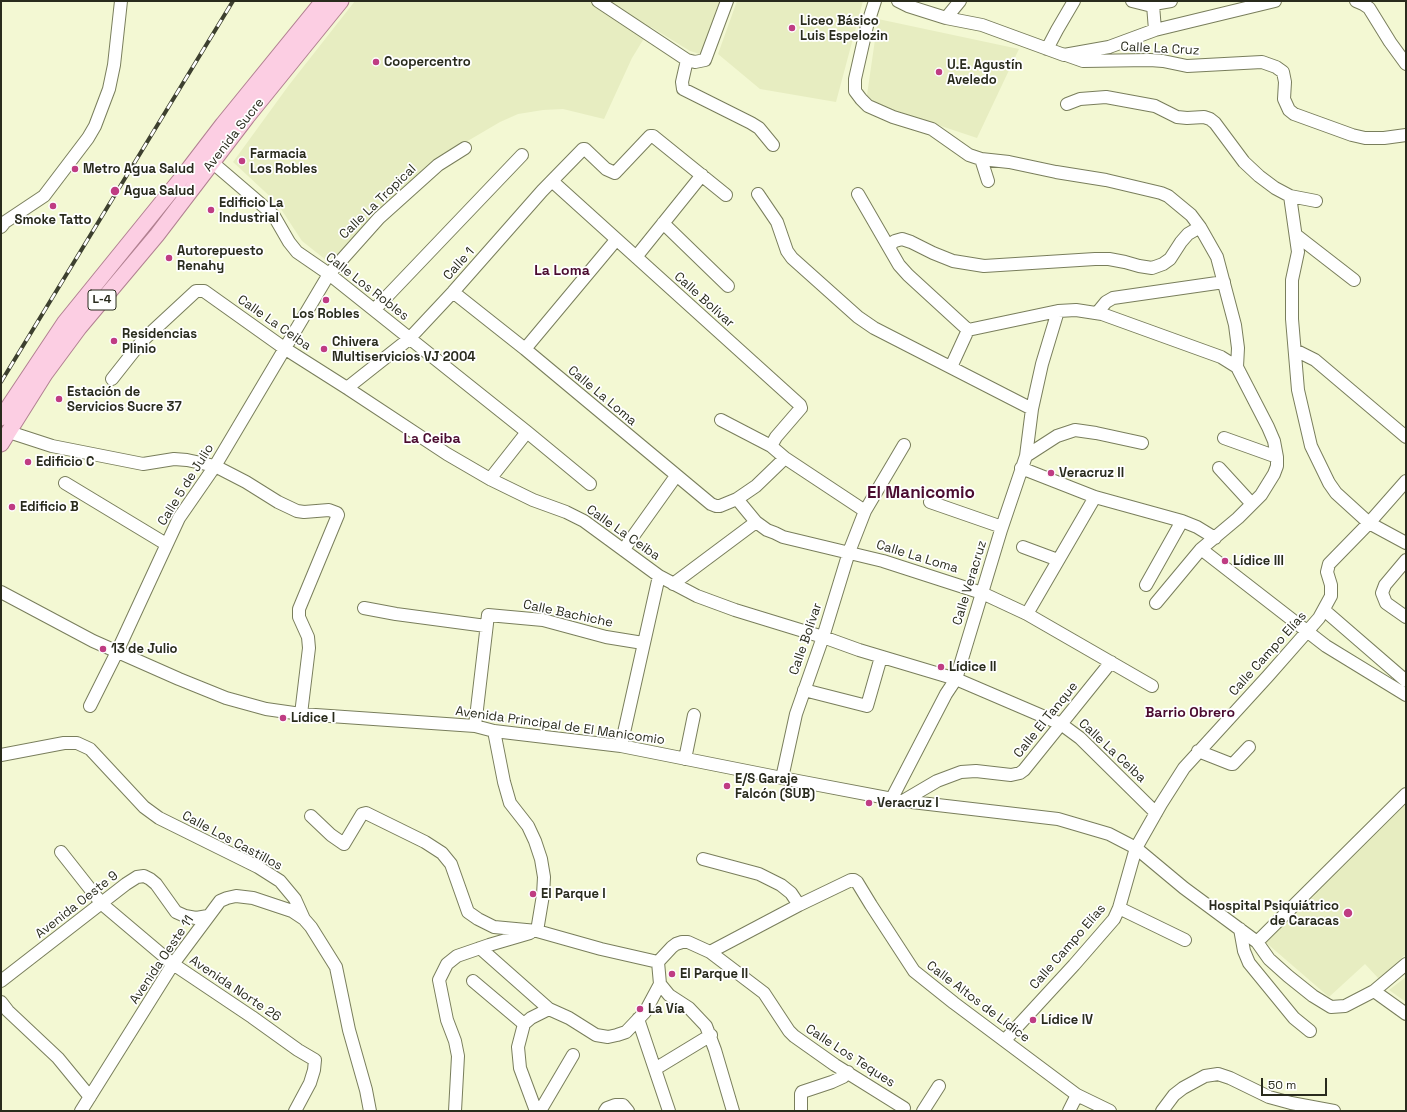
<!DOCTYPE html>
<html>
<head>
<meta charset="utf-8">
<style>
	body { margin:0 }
	#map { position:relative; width:1407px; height:1112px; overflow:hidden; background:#f3f8d3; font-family:"Space Grotesk",sans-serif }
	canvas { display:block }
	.frame { position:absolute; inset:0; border:2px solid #292b1d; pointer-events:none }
	.scale { position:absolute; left:1261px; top:1078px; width:66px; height:18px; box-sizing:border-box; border:2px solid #292b1d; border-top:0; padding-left:5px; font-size:12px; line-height:14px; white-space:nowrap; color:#292b1d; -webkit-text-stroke:3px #fff; paint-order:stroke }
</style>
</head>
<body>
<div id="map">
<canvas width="1407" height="1112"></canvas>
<div class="frame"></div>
<div class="scale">50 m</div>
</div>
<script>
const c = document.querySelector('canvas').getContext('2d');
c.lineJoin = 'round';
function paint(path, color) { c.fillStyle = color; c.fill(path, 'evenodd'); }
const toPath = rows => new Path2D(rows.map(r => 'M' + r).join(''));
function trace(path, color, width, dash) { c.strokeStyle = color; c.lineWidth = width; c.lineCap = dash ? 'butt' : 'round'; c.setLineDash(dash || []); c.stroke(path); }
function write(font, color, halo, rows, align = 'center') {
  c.font = font + ' "Space Grotesk",sans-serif'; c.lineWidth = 3.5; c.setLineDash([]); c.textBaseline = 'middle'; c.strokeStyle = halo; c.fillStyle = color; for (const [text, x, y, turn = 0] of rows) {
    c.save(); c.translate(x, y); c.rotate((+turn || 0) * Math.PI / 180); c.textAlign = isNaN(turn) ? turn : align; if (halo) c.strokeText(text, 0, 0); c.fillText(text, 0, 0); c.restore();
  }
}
paint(toPath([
	[355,1,727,1,706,56,690,51,651,27,632,58,604,119,563,109,543,110,518,114,500,122,454,149,331,264,302,241,277,203,233,162,289,85],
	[737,1,863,1,836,102,760,89,718,54],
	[878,19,1019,49,977,138,878,105,867,95],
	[1406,798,1406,954,1379,979,1365,964,1329,997,1263,940],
	[1406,977,1406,1002,1389,990]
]), '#e7edc1');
const minor = toPath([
	[598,1,687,60,695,62,705,60,727,1],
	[875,1,867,26,855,79,855,91,861,99,868,106,893,117,932,129,969,155,981,159,1009,162,1056,172,1106,180,1161,193,1168,196,1191,215,1200,227,1217,257,1235,325,1238,348,1237,367,1268,427,1274,441,1277,457,1277,466,1274,474,1261,495,1238,518,1201,549,1156,603],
	[898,1,908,6,946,18,982,25,1064,55,1109,47,1155,30,1275,1],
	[1132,1,1148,5,1171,1],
	[1356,1,1363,4,1369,8,1390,42,1406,64],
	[1153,5,1155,30],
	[946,18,960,1],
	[1047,49,1057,30,1074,1],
	[1066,55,1083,61,1150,60,1163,61,1187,66,1262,62,1276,67,1283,72,1285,82,1284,99,1289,110,1294,114,1352,135,1365,138,1384,138,1406,135],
	[687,60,682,82,683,89,751,123,759,128,773,145],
	[1067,104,1080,99,1106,97,1155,106,1177,117,1187,118,1204,117,1210,119,1215,123,1244,162,1259,176,1275,188,1290,196,1316,201],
	[206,157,269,211,274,216,289,242,297,252,329,274,527,432,590,484],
	[981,159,988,181],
	[552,181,800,405,801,408,776,437,771,446],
	[758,194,777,222,787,251,792,258,858,317,874,328,1032,409],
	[858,194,899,265,908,275,968,330],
	[1290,196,1298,252,1292,280,1292,319,1298,390,1311,446,1329,483,1336,493,1369,523,1406,543],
	[663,223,728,286],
	[1,227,5,222,44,196,88,138,95,126,109,89,114,65,121,1],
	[1296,235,1354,280],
	[888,246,895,241,902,239,911,242,933,253,953,261,984,266,1095,259,1109,259,1125,262,1139,266,1152,268,1163,264,1170,259,1181,242,1188,234,1200,227],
	[636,257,702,175],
	[453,292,525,349,711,504,716,506,720,506,737,499,756,486,785,458],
	[374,310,522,155],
	[1097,313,1106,302,1113,298,1224,282],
	[525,349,616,240],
	[1295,350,1315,360,1406,437],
	[951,367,968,330,1058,311,1076,310,1102,314,1221,357,1237,367],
	[112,379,142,341,196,291,204,291,284,348,347,388,447,454,490,479,533,500,566,512,584,521,659,576,697,596,735,610,823,637,859,650,956,679,1061,724,1080,738,1156,813],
	[347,388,409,339,453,292,542,191,583,149,585,149,606,169,615,173,650,136,653,136,726,195],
	[721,420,771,446,785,458,865,511],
	[9,432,52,446,143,464,174,459,187,460,215,466,246,482,278,502,297,511,304,512,329,510,337,513,338,515,299,609,299,617,308,637,309,648,301,714],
	[1224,438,1277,457],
	[1026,456,1057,436,1075,430,1096,433,1142,443],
	[1021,468,1095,497,1182,521,1197,527,1215,538],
	[1219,468,1252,504],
	[490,479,527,432],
	[65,483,166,544],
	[737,499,756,522,767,530,775,533,783,537,883,561,982,593,1027,614,1152,686],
	[930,502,1002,527],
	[1023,547,1058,560],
	[624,549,676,476],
	[1201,549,1326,646,1406,695],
	[1406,560,1385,585,1382,593,1386,603,1406,617],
	[673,584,756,522],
	[1146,585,1182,521],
	[1,592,93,641,179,679,226,698,266,709,301,714,475,726,494,731,621,746,782,778,903,801,1058,819,1109,834,1136,848,1184,888,1257,942,1269,959,1288,976,1313,996,1331,1007,1345,1006,1374,991,1406,964],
	[364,608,396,614,486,626],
	[1324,610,1406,681],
	[1027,614,1095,497],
	[804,690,867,706,881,657],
	[90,706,117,652,179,518,215,466,329,274,379,218,438,165,465,148],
	[475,726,488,615,543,620,606,637,643,643],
	[494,731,504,782,510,803,528,826,535,841,541,859,544,877,543,895,537,931],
	[621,746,659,576],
	[1198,751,1231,764,1233,764,1249,747],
	[1,755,64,743,77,743,90,749,144,807,159,818,258,867,280,881,295,899,304,919,311,927,336,967,349,1030,366,1090,370,1111],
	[685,759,694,715],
	[782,778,796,714,823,637,849,552,865,511,904,445],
	[892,798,946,694,956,679,1001,530,1026,456,1032,409,1042,364,1058,311],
	[903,801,937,781,961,772,976,771,1011,775,1020,773,1024,770,1111,662],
	[311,816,331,835,344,844,362,814,366,813,425,842,442,853,451,864,468,912,478,919,494,927,537,931,601,949,658,962],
	[61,852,102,904,173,964,252,1017,298,1050,315,1060,314,1070,310,1083,295,1111],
	[703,859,759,874,781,885,791,893,799,905],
	[1119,908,1185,940],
	[1240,929,1244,951,1249,963,1294,1018,1310,1031],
	[1257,942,1406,794],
	[480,948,549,1009],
	[710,952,799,905,851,880,854,880,857,882,871,905,914,971,954,1003,1077,1095,1110,1111],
	[658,962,672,947,676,944,682,942,688,942,710,952,764,993,789,1031,794,1036,835,1065,904,1108],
	[658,962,660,984],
	[1,981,126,884,137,877,144,876,150,879,156,884,176,912,185,916,196,918,208,916],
	[473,981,524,1024],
	[660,984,669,995,689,1008,706,1026,715,1050,733,1111],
	[1374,991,1406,1014],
	[1,1002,8,1011,58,1058,90,1097],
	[638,1019,669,1111],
	[1005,1040,1074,965,1114,919,1119,908,1136,848,1161,804,1184,768,1268,676,1319,618,1331,596,1331,585,1327,572,1329,564,1369,523,1406,481],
	[655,1069,711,1035],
	[81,1111,173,964,220,901,227,898,236,896,253,898,292,911,304,919],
	[455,1111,458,1056,455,1041,447,1020,439,980,447,964,457,956,489,945,530,933],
	[536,1111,520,1068,518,1047,524,1024,531,1018,549,1009,569,1018,596,1035,608,1037,617,1035,626,1032,645,1012,660,984],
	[540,1111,573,1055],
	[605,1111,607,1108,615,1105,623,1105,628,1111],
	[801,1111,801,1094,802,1092,832,1082,843,1077,848,1072],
	[923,1111,939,1086],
	[1069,1111,1077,1095],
	[1162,1111,1174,1095,1183,1088,1205,1076,1218,1074,1230,1078,1269,1097,1291,1103,1334,1111]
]);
const major = toPath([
	[1,418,65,322,184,175,223,124,323,1],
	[1,444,45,374,79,328,157,235,247,117,341,1]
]);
trace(minor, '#797e5c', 14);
trace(major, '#b18091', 17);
trace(minor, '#fff', 12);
trace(major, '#fccee3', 15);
const rail = toPath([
	[1,382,233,1]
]);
trace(rail, '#3d402f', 4);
trace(rail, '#fff', 2.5, [8]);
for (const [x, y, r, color] of [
	[792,28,4,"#bf3c83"],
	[376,62,4,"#bf3c83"],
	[939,72,4,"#bf3c83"],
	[242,161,4,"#bf3c83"],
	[75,169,4,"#bf3c83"],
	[115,191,5,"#bf3c83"],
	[53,206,4,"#bf3c83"],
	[211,210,4,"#bf3c83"],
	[169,258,4,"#bf3c83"],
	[326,300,4,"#bf3c83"],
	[114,341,4,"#bf3c83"],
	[324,349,4,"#bf3c83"],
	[59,399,4,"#bf3c83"],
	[28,462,4,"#bf3c83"],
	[1051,473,4,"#bf3c83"],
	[12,507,4,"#bf3c83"],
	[1225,561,4,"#bf3c83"],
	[103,649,4,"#bf3c83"],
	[941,667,4,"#bf3c83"],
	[283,718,4,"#bf3c83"],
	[727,786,4,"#bf3c83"],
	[869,803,4,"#bf3c83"],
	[533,894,4,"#bf3c83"],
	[1348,913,5,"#bf3c83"],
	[672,974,4,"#bf3c83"],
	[640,1009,4,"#bf3c83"],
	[1033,1020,4,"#bf3c83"]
]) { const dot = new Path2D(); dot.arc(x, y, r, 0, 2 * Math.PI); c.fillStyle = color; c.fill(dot); trace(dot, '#fff', 1.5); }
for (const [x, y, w] of [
	[102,300,28]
]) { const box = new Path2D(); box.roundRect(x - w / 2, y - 10, w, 20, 3); c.fillStyle = '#fff'; c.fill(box); trace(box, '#292b1d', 1); }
write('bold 12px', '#292b1d', null, [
	["L-4",102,300]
]);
write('bold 13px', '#292b1d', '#fff', [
	["Liceo Básico",800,21],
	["Luis Espelozin",800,36],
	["Coopercentro",384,62],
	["U.E. Agustín",947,65],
	["Aveledo",947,80],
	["Farmacia",250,154],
	["Los Robles",250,169],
	["Metro Agua Salud",83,169],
	["Agua Salud",124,191],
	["Edificio La",219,203],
	["Industrial",219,218],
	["Smoke Tatto",53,220,"center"],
	["Autorepuesto",177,251],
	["Renahy",177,266],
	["Los Robles",326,314,"center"],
	["Residencias",122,334],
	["Plinio",122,349],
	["Chivera",332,342],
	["Multiservicios VJ 2004",332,357],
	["Estación de",67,392],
	["Servicios Sucre 37",67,407],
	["Edificio C",36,462],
	["Veracruz II",1059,473],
	["Edificio B",20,507],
	["Lídice III",1233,561],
	["13 de Julio",111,649],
	["Lídice II",949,667],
	["Lídice I",291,718],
	["E/S Garaje",735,779],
	["Falcón (SUB)",735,794],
	["Veracruz I",877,803],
	["El Parque I",541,894],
	["Hospital Psiquiátrico",1339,906,"right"],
	["de Caracas",1339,921,"right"],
	["El Parque II",680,974],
	["La Vía",648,1009],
	["Lídice IV",1041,1020]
], 'left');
write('13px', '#292b1d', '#fff', [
	["Calle La Cruz",1160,49,3],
	["Avenida Sucre",234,135,-52],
	["Calle La Tropical",378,202,-44],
	["Calle 1",459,264,-48],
	["Calle Los Robles",367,287,38],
	["Calle Bolívar",704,300,42],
	["Calle La Ceiba",274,323,35],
	["Calle La Loma",602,396,40],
	["Calle 5 de Julio",186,485,-58],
	["Calle La Ceiba",623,533,35],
	["Calle La Loma",917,557,17],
	["Calle Veracruz",970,583,-73],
	["Calle Bachiche",568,614,12],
	["Calle Bolívar",806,639,-71],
	["Calle Campo Elías",1268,654,-48],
	["Calle El Tanque",1046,720,-51],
	["Avenida Principal de El Manicomio",560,726,8],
	["Calle La Ceiba",1112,751,43],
	["Calle Los Castillos",232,841,28],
	["Avenida Oeste 9",77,905,-38],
	["Calle Campo Elías",1068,947,-49],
	["Avenida Oeste 11",162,960,-56],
	["Avenida Norte 26",235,989,34],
	["Calle Altos de Lídice",978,1002,37],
	["Calle Los Teques",850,1056,33]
]);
write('bold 14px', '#4b0c30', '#fff', [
	["La Loma",562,271],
	["La Ceiba",432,439],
	["Barrio Obrero",1190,713]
]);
write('bold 17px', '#4b0c30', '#fff', [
	["El Manicomio",921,493]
]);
</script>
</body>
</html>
